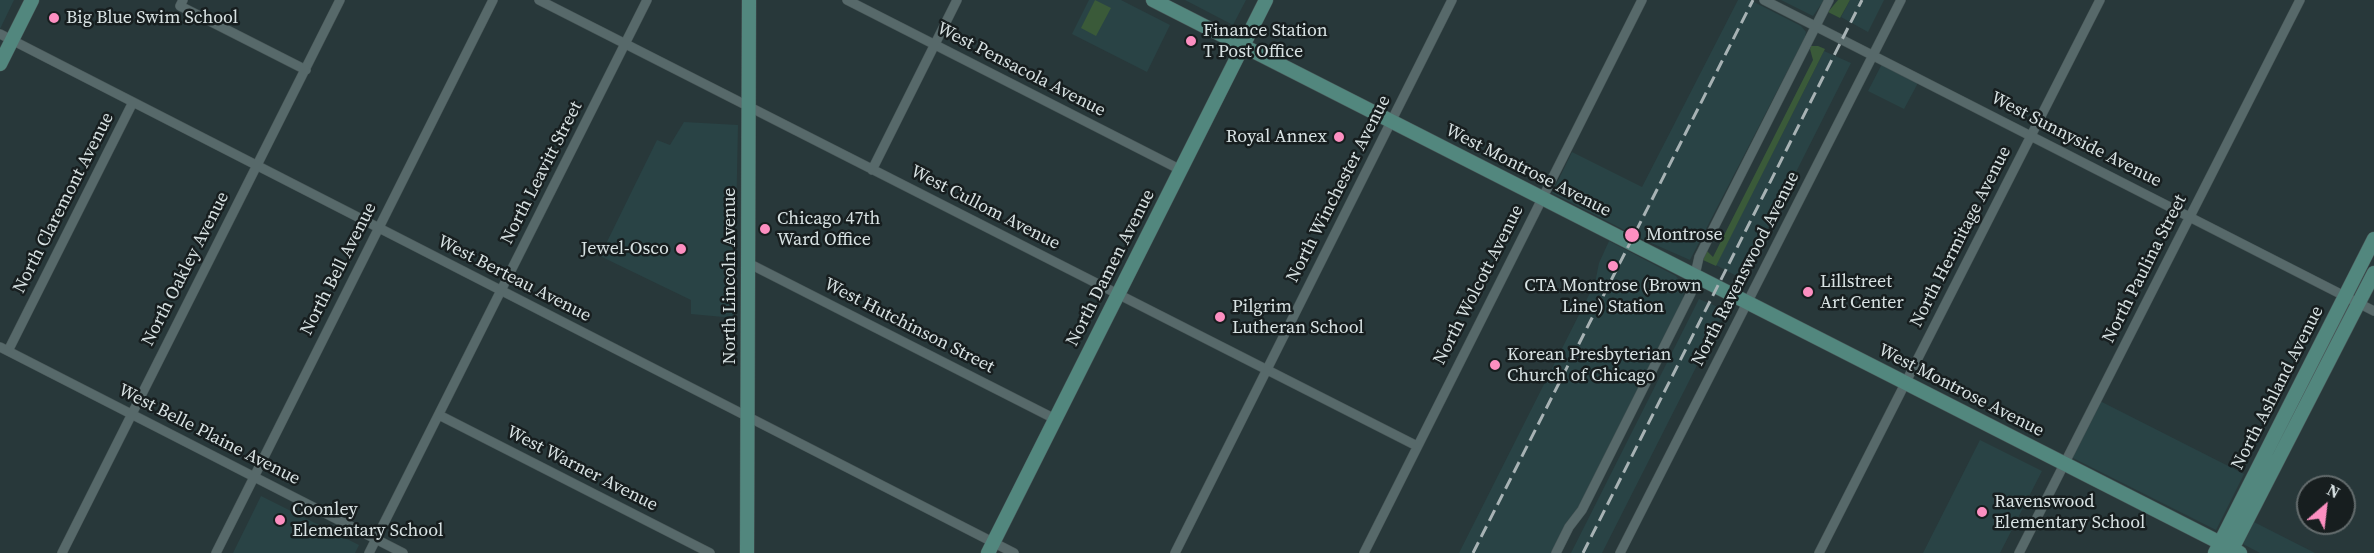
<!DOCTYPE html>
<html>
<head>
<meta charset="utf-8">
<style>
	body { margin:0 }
	#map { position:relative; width:2374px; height:553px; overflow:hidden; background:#28383a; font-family:"Source Serif 4",serif }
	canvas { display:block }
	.north { position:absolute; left:2296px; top:475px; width:60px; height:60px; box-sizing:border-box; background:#171e1f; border:2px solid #646c6d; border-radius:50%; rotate:28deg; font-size:16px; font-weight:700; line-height:24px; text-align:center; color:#d8e2e3 }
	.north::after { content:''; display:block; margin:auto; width:21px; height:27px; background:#fd8fc1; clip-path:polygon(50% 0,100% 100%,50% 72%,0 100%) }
</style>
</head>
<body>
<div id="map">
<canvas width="2374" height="553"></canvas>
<div class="north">N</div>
</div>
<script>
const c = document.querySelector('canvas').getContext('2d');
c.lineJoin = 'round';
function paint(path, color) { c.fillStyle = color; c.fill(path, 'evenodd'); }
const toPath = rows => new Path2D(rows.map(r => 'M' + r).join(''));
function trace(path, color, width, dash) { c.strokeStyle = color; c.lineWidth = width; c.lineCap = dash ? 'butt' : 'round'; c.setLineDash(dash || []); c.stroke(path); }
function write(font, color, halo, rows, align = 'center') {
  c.font = font + ' "Source Serif 4",serif'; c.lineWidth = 5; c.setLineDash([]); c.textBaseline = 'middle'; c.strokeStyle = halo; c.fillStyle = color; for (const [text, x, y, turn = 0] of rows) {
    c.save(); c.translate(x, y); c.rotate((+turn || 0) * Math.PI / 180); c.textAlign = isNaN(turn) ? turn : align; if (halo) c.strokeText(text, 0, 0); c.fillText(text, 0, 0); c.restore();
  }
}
paint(toPath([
	[0,0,14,0,0,29],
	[1089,0,1121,0,1170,25,1147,72,1072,34],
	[1185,0,1246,0,1233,25],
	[1738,0,1750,0,1801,26,1806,32,1805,37,1690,260,1640,238,1552,193,1572,152,1642,187],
	[1781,0,1824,0,1813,16],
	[1850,0,1884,0,1868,32,1841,17],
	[1824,51,1851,63,1742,279,1716,265],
	[1883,62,1919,81,1904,109,1868,91],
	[684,122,738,125,734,318,691,314,691,300,600,256,657,140,670,145],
	[1609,241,1676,276,1684,288,1683,303,1577,513,1566,523,1551,553,1459,553,1595,283,1599,263],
	[1699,299,1725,310,1602,553,1571,553],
	[2098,400,2244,474,2216,530,2069,456],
	[1980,440,2042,471,2000,553,1923,553],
	[261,496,359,545,355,553,233,553],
	[2254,522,2315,553,2260,553,2243,544]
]), '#294345');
paint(toPath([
	[1095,0,1111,8,1096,36,1081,28],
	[1838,0,1850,0,1840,18,1828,12],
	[1811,46,1818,46,1825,49,1716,266,1703,260,1707,251,1713,257,1813,60,1810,49]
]), '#3a5a39');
const street = toPath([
	[183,0,180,6,306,70],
	[539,0,1417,446],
	[847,0,1181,170],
	[1764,0,2374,311],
	[0,34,1014,553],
	[872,170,957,0],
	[748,263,1055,419],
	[0,347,403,553],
	[8,351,133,102],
	[439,415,710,553],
	[62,553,340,0],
	[216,553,493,0],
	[369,553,647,0],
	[1175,553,1452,0],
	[1364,553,1642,0],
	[1556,553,1569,527,1582,510,1691,293,1699,257,1829,0],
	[1620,553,1901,0],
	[1819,553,2100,0],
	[2019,553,2300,0]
]);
const secondary = toPath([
	[1153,0,2240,553],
	[0,64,32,0],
	[747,553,749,0],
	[988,553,1266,0],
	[2215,553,2374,239],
	[2230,553,2374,273]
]);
trace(street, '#485657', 10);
trace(secondary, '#485657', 15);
trace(street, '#57696a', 9);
trace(secondary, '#52877e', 14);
trace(toPath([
	[1473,553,1753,0],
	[1583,553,1862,0]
]), '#a7b2b4', 3, [12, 6]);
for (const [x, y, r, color] of [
	[54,18,6,"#fd8fc1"],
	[1191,41,6,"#fd8fc1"],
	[1339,137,6,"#fd8fc1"],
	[765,229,6,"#fd8fc1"],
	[1632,235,8,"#fd8fc1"],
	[681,249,6,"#fd8fc1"],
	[1613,266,6,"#fd8fc1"],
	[1808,292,6,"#fd8fc1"],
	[1220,317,6,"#fd8fc1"],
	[1495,365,6,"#fd8fc1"],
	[1982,512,6,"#fd8fc1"],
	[280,520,6,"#fd8fc1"]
]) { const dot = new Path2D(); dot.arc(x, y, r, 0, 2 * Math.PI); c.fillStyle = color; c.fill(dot); trace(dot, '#171e1f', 2); }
write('18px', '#d8e2e3', '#171e1f', [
	["Big Blue Swim School",66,18],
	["Finance Station",1203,31],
	["T Post Office",1203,52],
	["Royal Annex",1327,137,"right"],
	["Chicago 47th",777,219],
	["Ward Office",777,240],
	["Montrose",1646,235],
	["Jewel-Osco",669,249,"right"],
	["Lillstreet",1820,282],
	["Art Center",1820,303],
	["CTA Montrose (Brown",1613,286,"center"],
	["Line) Station",1613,307,"center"],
	["Pilgrim",1232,307],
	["Lutheran School",1232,328],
	["Korean Presbyterian",1507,355],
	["Church of Chicago",1507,376],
	["Ravenswood",1994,502],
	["Elementary School",1994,523],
	["Coonley",292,510],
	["Elementary School",292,531]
], 'left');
write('18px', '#d8e2e3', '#171e1f', [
	["West Pensacola Avenue",1021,70,27],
	["West Sunnyside Avenue",2076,140,27],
	["West Montrose Avenue",1528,171,27],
	["North Leavitt Street",542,173,-63],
	["North Winchester Avenue",1339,189,-63],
	["North Claremont Avenue",64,203,-63],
	["West Cullom Avenue",985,208,27],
	["North Hermitage Avenue",1961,237,-63],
	["North Damen Avenue",1111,268,-63],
	["North Oakley Avenue",186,269,-63],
	["North Bell Avenue",339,269,-63],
	["North Ravenswood Avenue",1746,269,-63],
	["North Paulina Street",2145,269,-63],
	["North Lincoln Avenue",730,276,-90],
	["West Berteau Avenue",514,279,27],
	["North Wolcott Avenue",1479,285,-63],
	["West Hutchinson Street",909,326,27],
	["North Ashland Avenue",2278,388,-63],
	["West Montrose Avenue",1961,391,27],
	["West Belle Plaine Avenue",209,435,27],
	["West Warner Avenue",582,469,27]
]);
</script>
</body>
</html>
